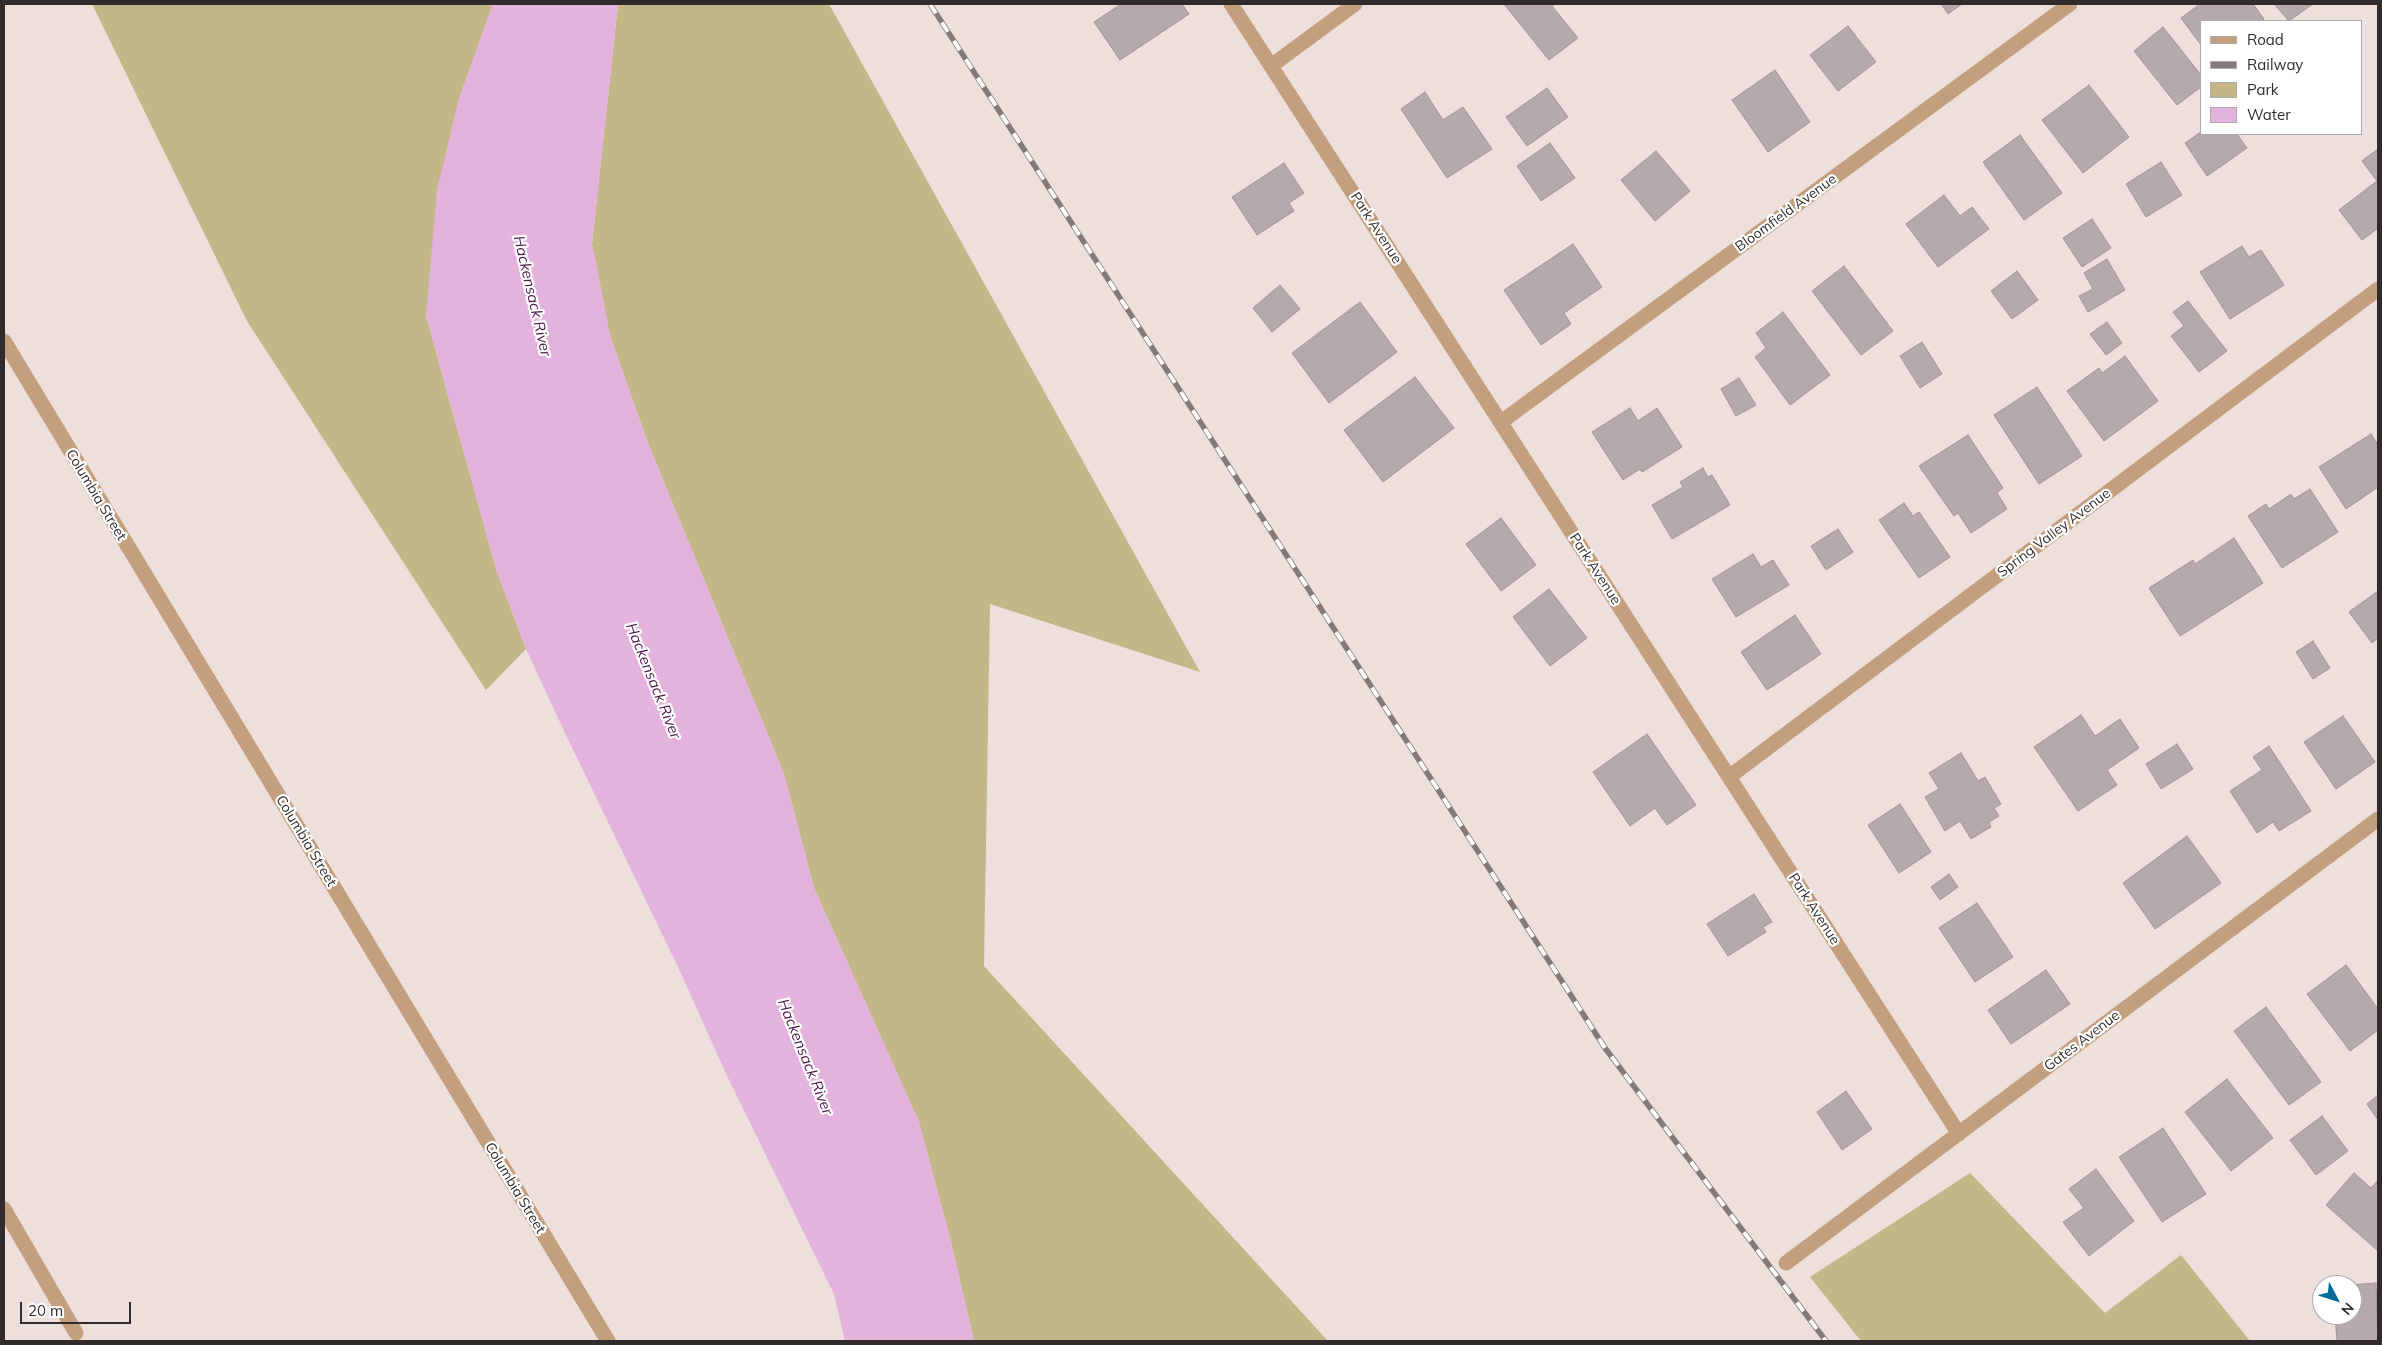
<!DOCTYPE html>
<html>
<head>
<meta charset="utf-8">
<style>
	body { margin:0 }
	#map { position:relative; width:2382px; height:1345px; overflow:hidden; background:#eddfdb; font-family:Mulish,sans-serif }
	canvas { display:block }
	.frame { position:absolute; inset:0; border:5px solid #312c2b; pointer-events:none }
	.legend { position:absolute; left:2200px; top:20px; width:162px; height:115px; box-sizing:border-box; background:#fff; border:1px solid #adabaa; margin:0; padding:6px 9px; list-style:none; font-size:15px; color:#312c2b }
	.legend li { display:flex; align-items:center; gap:10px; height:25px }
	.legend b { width:25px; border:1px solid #adabaa }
	.north { position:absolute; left:2312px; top:1275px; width:50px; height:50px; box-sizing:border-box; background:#fff; border:1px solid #adabaa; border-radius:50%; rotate:130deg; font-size:14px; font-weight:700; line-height:20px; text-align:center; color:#312c2b }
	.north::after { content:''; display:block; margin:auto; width:18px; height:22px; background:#006c99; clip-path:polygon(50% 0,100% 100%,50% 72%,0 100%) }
	.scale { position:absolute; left:20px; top:1302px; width:111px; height:22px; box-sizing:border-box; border:2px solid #312c2b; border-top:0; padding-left:6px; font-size:15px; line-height:18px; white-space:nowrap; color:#312c2b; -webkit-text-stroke:4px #fff; paint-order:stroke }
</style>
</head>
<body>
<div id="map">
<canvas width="2382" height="1345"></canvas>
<div class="frame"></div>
<ul class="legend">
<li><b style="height:6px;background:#c39f7e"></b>Road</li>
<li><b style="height:6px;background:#847b78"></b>Railway</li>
<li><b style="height:14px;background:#c3b687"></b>Park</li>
<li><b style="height:14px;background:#e3b3de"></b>Water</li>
</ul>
<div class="north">N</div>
<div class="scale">20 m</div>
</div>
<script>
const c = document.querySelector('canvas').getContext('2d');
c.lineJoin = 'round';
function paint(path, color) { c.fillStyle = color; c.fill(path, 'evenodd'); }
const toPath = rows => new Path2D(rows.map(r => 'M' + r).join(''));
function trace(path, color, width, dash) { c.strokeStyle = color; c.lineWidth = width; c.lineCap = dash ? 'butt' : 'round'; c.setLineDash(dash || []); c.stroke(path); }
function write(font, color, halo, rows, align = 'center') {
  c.font = font + ' Mulish,sans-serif'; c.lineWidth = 4.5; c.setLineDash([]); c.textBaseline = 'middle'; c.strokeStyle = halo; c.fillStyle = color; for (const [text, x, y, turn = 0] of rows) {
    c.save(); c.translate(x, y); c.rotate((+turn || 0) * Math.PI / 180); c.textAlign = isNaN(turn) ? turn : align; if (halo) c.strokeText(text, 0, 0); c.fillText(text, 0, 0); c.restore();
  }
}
paint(toPath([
	[92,4,493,4,458,102,426,316,497,572,526,649,486,690,247,321],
	[618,4,829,4,1200,672,990,604,984,966,1328,1341,974,1341,951,1242,919,1122,814,888,784,774,649,446,610,336,592,244],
	[1970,1173,2105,1313,2181,1255,2250,1341,1861,1341,1810,1277]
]), '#c3b687');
paint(toPath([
	[493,4,618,4,592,244,610,336,649,446,784,774,814,888,919,1122,951,1242,974,1341,845,1341,834,1294,728,1078,678,967,564,731,526,649,497,572,426,316,437,190,458,102]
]), '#e3b3de');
const building = toPath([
	[1121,4,1182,4,1189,14,1120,60,1094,22,1121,4],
	[1504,4,1555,4,1552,6,1578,38,1549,60,1504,4],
	[1941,4,1962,4,1948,14,1941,4],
	[2200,4,2253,4,2264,19,2261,21,2201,21,2201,45,2181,18,2200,4],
	[2274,4,2313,4,2289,21,2274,4],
	[1848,26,1876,62,1838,91,1810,55,1848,26],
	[2163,27,2201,75,2201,87,2177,105,2134,51,2163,27],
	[1775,70,1810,122,1768,152,1732,100,1775,70],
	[2089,85,2129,137,2083,173,2042,120,2089,85],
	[1547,88,1568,117,1527,146,1506,117,1547,88],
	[1425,92,1443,120,1463,107,1492,149,1447,178,1401,109,1425,92],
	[2201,132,2237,134,2247,148,2207,176,2185,143,2201,132],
	[2020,135,2062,193,2024,220,1983,162,2020,135],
	[1550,143,1575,178,1541,201,1517,166,1550,143],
	[2378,149,2378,228,2362,240,2339,210,2377,181,2362,161,2378,149],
	[1656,151,1690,191,1655,221,1621,180,1656,151],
	[2161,162,2182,195,2146,217,2126,184,2161,162],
	[1284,163,1304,193,1289,203,1294,211,1257,235,1232,197,1284,163],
	[1944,195,1960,216,1972,207,1989,229,1938,267,1906,224,1944,195],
	[2092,219,2111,248,2082,267,2063,238,2092,219],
	[1573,244,1602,287,1564,313,1571,324,1541,345,1504,290,1573,244],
	[2242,246,2249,257,2261,250,2284,285,2230,319,2200,272,2242,246],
	[2107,259,2125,290,2088,312,2079,296,2093,289,2084,273,2107,259],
	[1844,266,1893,331,1861,355,1812,291,1844,266],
	[2017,271,2038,300,2012,319,1991,291,2017,271],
	[1280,285,1300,309,1272,332,1253,308,1280,285],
	[2188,301,2227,351,2199,372,2171,336,2184,326,2173,312,2188,301],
	[1360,302,1397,352,1329,403,1292,353,1360,302],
	[1783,312,1830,375,1790,405,1755,357,1766,348,1756,333,1783,312],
	[2107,322,2122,343,2106,355,2090,334,2107,322],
	[1922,342,1942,374,1920,388,1900,356,1922,342],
	[2125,356,2158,401,2104,441,2067,391,2099,368,2102,373,2125,356],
	[1415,377,1454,428,1383,482,1344,430,1415,377],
	[1739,378,1756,405,1736,416,1721,389,1739,378],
	[2037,387,2082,456,2039,484,1994,415,2037,387],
	[1630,408,1638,421,1657,408,1682,447,1642,472,1640,469,1623,480,1592,432,1630,408],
	[2371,434,2378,445,2378,487,2346,509,2319,467,2371,434],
	[1968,435,2003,488,1997,493,2007,509,1971,533,1958,513,1954,516,1919,466,1968,435],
	[1703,468,1708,477,1712,475,1730,505,1672,539,1652,505,1683,487,1680,482,1703,468],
	[2310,489,2338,532,2282,568,2248,516,2266,504,2269,509,2291,494,2294,499,2310,489],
	[1904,503,1913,516,1919,512,1950,557,1919,578,1879,520,1904,503],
	[1501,518,1536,565,1501,591,1466,544,1501,518],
	[1838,529,1853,552,1826,570,1811,546,1838,529],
	[2234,538,2263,583,2180,636,2149,588,2193,560,2195,564,2234,538],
	[1753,554,1761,567,1773,560,1789,585,1736,617,1712,579,1753,554],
	[1549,589,1587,638,1550,666,1513,617,1549,589],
	[2378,591,2378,638,2372,643,2349,612,2378,591],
	[1795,615,1821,654,1767,690,1741,652,1795,615],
	[2313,641,2330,668,2313,679,2296,652,2313,641],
	[2081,715,2095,736,2120,719,2139,748,2107,770,2117,785,2078,811,2034,747,2081,715],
	[2343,716,2375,762,2336,789,2304,742,2343,716],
	[1647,734,1696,805,1667,825,1655,808,1630,826,1593,772,1647,734],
	[2177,744,2193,769,2161,789,2146,764,2177,744],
	[2269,746,2311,811,2279,831,2273,822,2257,833,2230,791,2262,770,2253,757,2269,746],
	[1961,753,1978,781,1985,777,2001,804,1994,808,1999,816,1989,822,1991,827,1971,839,1960,821,1945,831,1925,797,1939,789,1929,773,1961,753],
	[1900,804,1931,852,1899,873,1868,825,1900,804],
	[2187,836,2221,883,2155,929,2123,883,2187,836],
	[1949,874,1958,887,1940,900,1931,887,1949,874],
	[1754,894,1772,922,1763,927,1766,932,1728,956,1707,924,1754,894],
	[1977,903,2013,957,1975,982,1939,928,1977,903],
	[2346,965,2378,1009,2378,1030,2350,1051,2307,994,2346,965],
	[2046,970,2070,1004,2011,1044,1988,1010,2046,970],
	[2266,1007,2321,1082,2289,1105,2234,1031,2266,1007],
	[2227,1079,2273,1138,2231,1171,2185,1112,2227,1079],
	[1846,1091,1872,1129,1842,1150,1817,1112,1846,1091],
	[2378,1095,2378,1120,2367,1104,2378,1095],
	[2322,1116,2348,1151,2316,1175,2290,1140,2322,1116],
	[2163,1128,2206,1194,2162,1222,2119,1157,2163,1128],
	[2096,1169,2134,1221,2089,1256,2063,1222,2084,1208,2069,1189,2096,1169],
	[2354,1173,2371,1188,2378,1180,2378,1251,2326,1205,2354,1173],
	[2376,1283,2378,1341,2337,1341,2335,1315,2352,1315,2351,1285,2376,1283]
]);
paint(building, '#b6a9ac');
trace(building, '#a09497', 1);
trace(toPath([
	[1231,4,1959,1134],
	[1271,66,1355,4],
	[4,341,608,1341],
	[1501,422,2070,4],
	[1729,777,2378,289],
	[4,1209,76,1333],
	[1786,1263,2378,819]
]), '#c39f7e', 15);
const rail = toPath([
	[930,4,1605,1048,1826,1341]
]);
trace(rail, '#847b78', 5.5);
trace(rail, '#fff', 4, [11]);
write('14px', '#312c2b', '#fff', [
	["Bloomfield Avenue",1786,213,-36],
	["Park Avenue",1376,228,57],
	["Columbia Street",96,495,59],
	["Spring Valley Avenue",2054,533,-37],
	["Park Avenue",1595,569,57],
	["Columbia Street",306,841,59],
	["Park Avenue",1814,909,57],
	["Gates Avenue",2082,1041,-37],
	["Columbia Street",515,1188,59]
]);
write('italic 15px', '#4e174c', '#fff', [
	["Hackensack River",532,296,77],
	["Hackensack River",653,681,68],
	["Hackensack River",805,1057,68]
]);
</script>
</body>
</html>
